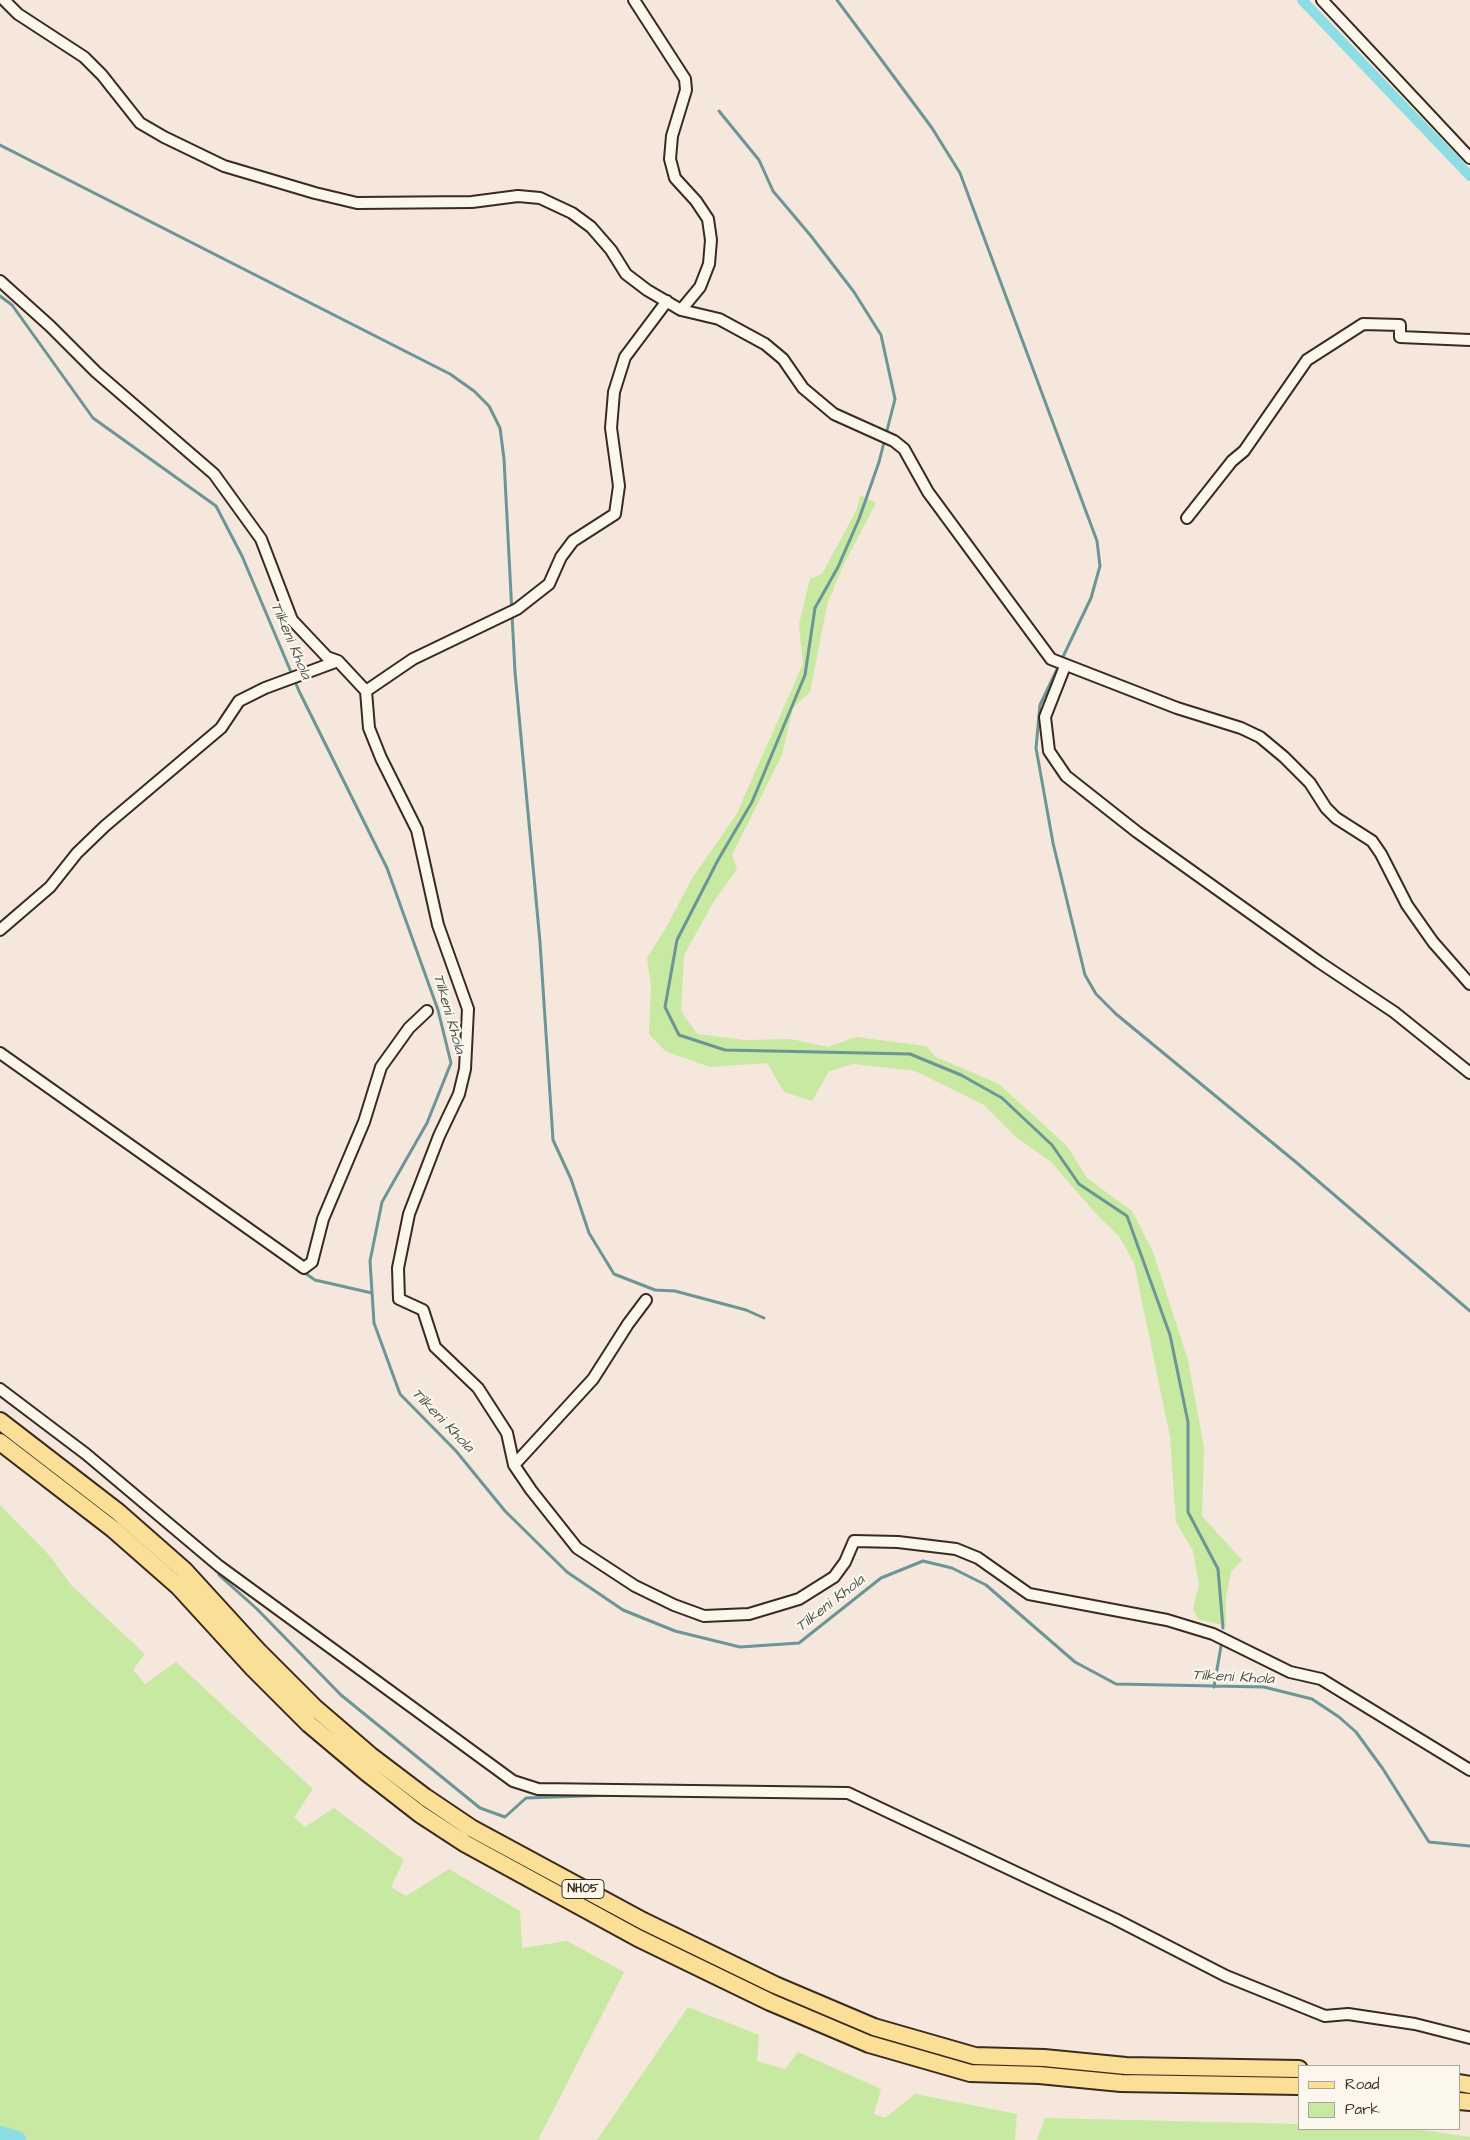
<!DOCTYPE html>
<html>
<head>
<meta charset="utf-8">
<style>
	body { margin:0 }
	#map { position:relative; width:1470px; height:2140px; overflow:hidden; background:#f5e7dc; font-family:"Architects Daughter",sans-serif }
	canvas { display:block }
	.legend { position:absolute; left:1298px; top:2065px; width:162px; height:65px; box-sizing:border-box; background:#fbf7ec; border:1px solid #aea59a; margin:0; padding:6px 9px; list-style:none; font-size:15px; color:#3b2a1e }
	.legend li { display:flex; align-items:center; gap:10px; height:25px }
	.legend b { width:25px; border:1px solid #aea59a }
</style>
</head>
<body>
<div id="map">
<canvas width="1470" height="2140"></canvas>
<ul class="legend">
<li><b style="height:6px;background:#fbdf96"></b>Road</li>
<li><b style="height:14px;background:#c7e9a2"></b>Park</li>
</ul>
</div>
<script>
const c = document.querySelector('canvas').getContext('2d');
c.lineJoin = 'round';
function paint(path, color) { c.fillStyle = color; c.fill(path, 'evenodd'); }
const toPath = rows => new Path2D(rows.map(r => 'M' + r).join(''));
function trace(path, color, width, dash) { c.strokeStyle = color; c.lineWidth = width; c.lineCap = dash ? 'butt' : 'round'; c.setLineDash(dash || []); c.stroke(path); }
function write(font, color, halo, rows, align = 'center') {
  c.font = font + ' "Architects Daughter",sans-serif'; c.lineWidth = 4.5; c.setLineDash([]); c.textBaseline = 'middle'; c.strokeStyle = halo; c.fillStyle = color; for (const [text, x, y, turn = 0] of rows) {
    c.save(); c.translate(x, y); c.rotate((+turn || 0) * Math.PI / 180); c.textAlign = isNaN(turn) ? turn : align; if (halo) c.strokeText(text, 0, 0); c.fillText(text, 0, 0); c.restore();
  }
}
paint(toPath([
	[860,495,876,503,842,568,827,605,810,692,793,708,782,755,732,855,737,869,713,903,684,955,681,1011,697,1034,745,1040,791,1039,828,1047,856,1037,926,1046,936,1057,999,1084,1067,1146,1087,1178,1132,1211,1153,1252,1188,1360,1204,1448,1202,1516,1242,1560,1231,1572,1226,1597,1226,1626,1198,1619,1193,1609,1199,1584,1193,1551,1176,1522,1170,1437,1134,1263,1119,1236,1098,1216,1050,1161,1017,1138,984,1105,915,1071,854,1064,829,1071,812,1101,784,1092,767,1063,710,1067,665,1051,649,1034,651,986,647,958,667,926,691,880,736,815,803,664,799,624,810,579,822,574,857,509],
	[0,1505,50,1556,71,1585,145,1654,133,1670,145,1684,176,1662,313,1789,294,1817,305,1827,334,1808,404,1860,391,1887,406,1896,449,1869,520,1911,522,1948,567,1941,624,1972,538,2140,0,2140],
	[688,2007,759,2035,757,2061,785,2069,798,2052,881,2089,874,2114,885,2118,915,2094,1017,2114,1015,2140,597,2140],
	[1045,2118,1299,2124,1299,2129,1416,2129,1470,2137,1470,2140,1037,2140]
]), '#c7e9a2');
trace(toPath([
	[837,0,932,128,960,173,1097,541,1100,566,1091,598,1040,705,1036,748,1053,843,1085,975,1096,994,1116,1014,1297,1163,1470,1311],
	[719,111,759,160,773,191,811,236,854,292,881,335,895,399,879,462,859,519,838,567,815,608,805,675,752,802,718,860,677,940,665,1007,679,1035,725,1050,910,1054,961,1075,1002,1098,1052,1145,1079,1184,1127,1216,1170,1335,1188,1422,1188,1512,1218,1569,1223,1628],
	[0,145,450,374,474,391,489,406,500,428,504,459,515,672,540,942,553,1140,571,1179,589,1233,614,1274,655,1290,675,1291,746,1310,764,1318],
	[0,296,12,305,93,418,216,506,242,556,299,691,387,868,438,1010,451,1063,427,1123,382,1202,370,1261,374,1323,400,1394,456,1451,505,1511,567,1572,623,1610,675,1631,740,1647,799,1643,881,1578,923,1561,952,1568,986,1585,1075,1662,1116,1684,1264,1687,1312,1699,1339,1717,1356,1732,1383,1769,1429,1842,1470,1846],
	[144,1161,161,1173],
	[302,1271,315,1280,372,1293],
	[219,1575,257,1609,341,1695,480,1808,505,1817,526,1798,612,1795],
	[1214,1687,1221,1646]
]), '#6c9595', 3);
trace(toPath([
	[1302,0,1470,176]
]), '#8cdde4', 10);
trace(toPath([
	[0,2135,17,2140]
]), '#8cdde4', 18);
const minor = toPath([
	[4,0,18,14,84,57,102,75,140,123,164,137,224,166,315,193,357,203,472,202,518,196,540,198,572,213,591,227,611,250,626,274,647,290,681,310,719,319,765,344,783,359,803,388,834,414,894,441,904,449,928,492,1051,659,1177,708,1241,728,1260,737,1284,757,1310,783,1326,808,1336,818,1372,841,1381,854,1407,905,1433,942,1470,984],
	[634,0,685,79,686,90,672,136,670,159,675,178,696,201,708,219,711,240,709,264,700,287,681,310],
	[1322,0,1470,158],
	[0,281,50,326,96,372,214,474,261,539,292,620,327,657,338,661,366,691,413,659,517,609,549,584,561,557,573,541,615,514,619,486,611,428,614,392,625,357,667,301],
	[1187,518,1232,461,1244,451,1307,360,1363,324,1400,325,1400,337,1470,340],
	[1065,666,1045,717,1049,751,1066,776,1137,832,1319,962,1394,1012,1470,1073],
	[366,691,369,728,381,758,417,830,438,925,468,1009,465,1069,459,1094,439,1136,409,1214,398,1268,399,1299,423,1310,435,1347,478,1388,507,1433,514,1465,531,1490,577,1548,635,1586,674,1605,704,1616,749,1614,799,1599,834,1577,845,1562,854,1541,898,1542,956,1549,978,1558,1029,1594,1167,1620,1213,1634,1290,1672,1321,1679,1470,1770],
	[0,930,50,887,77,853,105,826,221,728,239,701,265,688,338,661],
	[0,1053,304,1268,312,1262,323,1219,364,1122,381,1067,409,1028,427,1011],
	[0,1389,86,1454,219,1566,513,1781,538,1789,848,1793,1115,1919,1226,1976,1325,2016,1348,2014,1415,2024,1470,2038],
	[514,1465,593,1379,628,1324,646,1300]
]);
const primary = toPath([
	[0,1421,118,1512,184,1570,258,1651,314,1707,371,1756,425,1797,471,1828,643,1921,775,1985,874,2027,975,2056,1044,2058,1126,2066,1299,2069],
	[0,1442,113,1529,179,1587,253,1668,309,1724,366,1772,420,1814,466,1844,638,1938,770,2002,869,2044,970,2073,1039,2075,1121,2083,1299,2086],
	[1459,2083,1470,2085],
	[1459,2101,1470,2102]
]);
trace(minor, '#3b2a1e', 14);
trace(primary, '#3b2a1e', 20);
trace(minor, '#fbf7ec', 10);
trace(primary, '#fbdf96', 16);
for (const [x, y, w] of [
	[583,1889,42]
]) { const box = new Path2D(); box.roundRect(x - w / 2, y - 9.5, w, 19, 4); c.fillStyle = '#fbf7ec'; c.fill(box); trace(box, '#3b2a1e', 1); }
write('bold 12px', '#3b2a1e', null, [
	["NH05",583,1889]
]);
write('italic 15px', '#4f5750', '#fbf7ec', [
	["Tilkeni Khola",290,641,67],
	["Tilkeni Khola",448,1014,74],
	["Tilkeni Khola",442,1421,46],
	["Tilkeni Khola",831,1604,-38],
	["Tilkeni Khola",1233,1678,3]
]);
</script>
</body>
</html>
